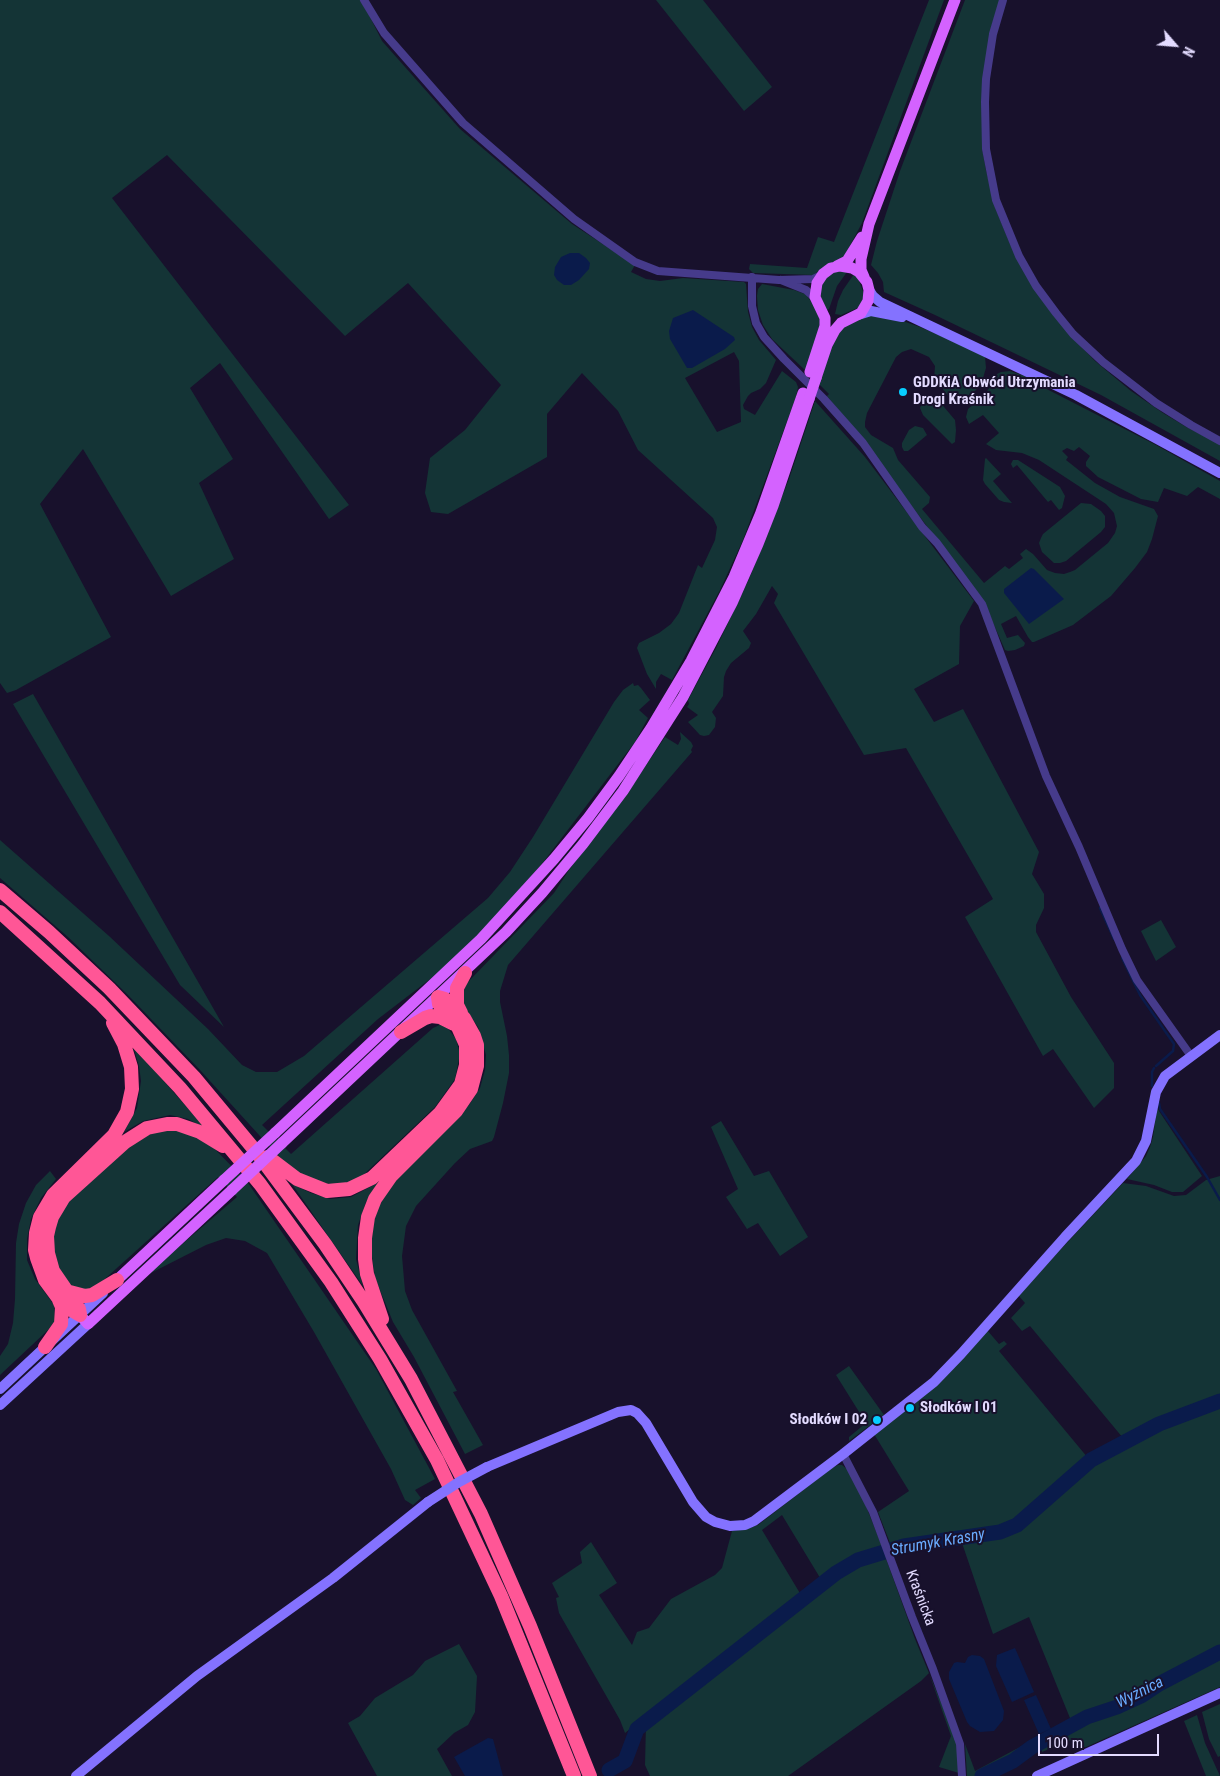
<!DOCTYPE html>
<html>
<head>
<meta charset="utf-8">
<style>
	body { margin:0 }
	#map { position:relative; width:1220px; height:1776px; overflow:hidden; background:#18112c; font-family:"Roboto Condensed",sans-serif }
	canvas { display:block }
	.north { position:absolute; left:1150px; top:20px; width:50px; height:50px; -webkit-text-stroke:4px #18112c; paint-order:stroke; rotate:117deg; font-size:14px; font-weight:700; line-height:20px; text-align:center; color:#e3dbff }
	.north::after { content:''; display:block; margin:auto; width:18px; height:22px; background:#e3dbff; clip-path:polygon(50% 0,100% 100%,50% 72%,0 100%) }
	.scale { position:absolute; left:1038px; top:1734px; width:121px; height:22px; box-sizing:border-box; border:2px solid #e3dbff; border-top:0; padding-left:6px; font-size:15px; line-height:18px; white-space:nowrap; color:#e3dbff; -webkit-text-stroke:4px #18112c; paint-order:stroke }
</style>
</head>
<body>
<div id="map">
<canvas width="1220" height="1776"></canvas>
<div class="north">N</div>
<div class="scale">100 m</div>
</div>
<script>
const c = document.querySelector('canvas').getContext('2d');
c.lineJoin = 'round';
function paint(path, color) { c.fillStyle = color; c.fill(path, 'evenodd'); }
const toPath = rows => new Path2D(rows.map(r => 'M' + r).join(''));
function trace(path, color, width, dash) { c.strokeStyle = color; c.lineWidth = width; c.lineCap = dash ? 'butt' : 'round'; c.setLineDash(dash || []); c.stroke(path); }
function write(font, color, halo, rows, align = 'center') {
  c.font = font + ' "Roboto Condensed",sans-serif'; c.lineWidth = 4; c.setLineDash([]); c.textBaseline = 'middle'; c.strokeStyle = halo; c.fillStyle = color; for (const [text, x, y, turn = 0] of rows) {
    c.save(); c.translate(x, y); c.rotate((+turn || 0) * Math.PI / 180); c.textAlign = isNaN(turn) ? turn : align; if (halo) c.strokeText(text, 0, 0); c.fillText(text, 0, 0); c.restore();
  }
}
paint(toPath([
	[0,0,360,0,369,15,382,41,460,129,572,224,635,265,631,272,646,279,660,281,683,278,744,282,746,284,748,312,752,327,759,340,776,360,766,383,760,389,751,393,748,396,743,405,744,409,755,415,782,371,796,382,798,387,796,397,743,540,720,590,672,680,661,674,656,682,656,689,647,674,637,648,639,643,659,633,671,624,679,613,698,565,702,568,715,540,717,527,713,518,638,450,618,411,582,373,547,414,547,457,448,514,431,512,425,493,430,458,465,430,501,385,408,283,345,336,167,155,112,198,349,505,329,519,220,363,190,388,233,459,199,483,234,559,171,596,83,449,40,504,111,637,16,690,7,693,0,683],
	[734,352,739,361,741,422,717,432,685,378],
	[656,0,703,0,772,87,744,111],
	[929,0,944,0,862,223,845,255,841,260,828,265,813,275,753,273,749,269,750,264,807,268,818,237,834,242],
	[965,0,1000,0,992,25,982,148,986,170,996,210,1010,244,1025,272,1045,304,1070,335,1095,361,1131,391,1163,413,1188,428,1220,444,1220,461,1101,395,935,315,884,292,883,282,878,273,871,265,877,241,900,171],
	[836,271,847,272,837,286,829,309,827,310,821,301,820,288,824,279],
	[854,274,857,275,865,297,860,307,841,315,835,314,838,301,843,290],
	[762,284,794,290,805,294,812,302,821,320,820,328,806,371,772,339,763,325,758,310,757,296,758,289],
	[873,315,900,320,920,327,982,354,985,357,986,368,983,378,976,390,967,398,965,396,961,399,953,399,948,396,937,381,934,381,935,366,929,357,911,349,902,352,896,357,867,413,865,422,865,427,871,435,893,448,898,460,930,497,929,503,922,509,984,583,1005,566,1009,569,1023,558,1020,554,1026,549,1033,554,1047,570,1055,573,1064,574,1070,572,1075,570,1108,543,1115,533,1117,526,1114,513,1106,504,1039,460,1022,453,996,450,986,444,999,433,983,415,969,424,966,417,968,409,986,393,997,374,1001,372,1010,371,1030,378,1031,381,1156,445,1220,481,1220,499,1198,487,1187,496,1164,488,1158,502,1141,499,1098,477,1086,466,1086,462,1090,456,1079,447,1074,451,1067,448,1062,451,1068,457,1066,460,1095,483,1120,497,1154,509,1158,516,1152,539,1147,552,1135,568,1111,596,1073,625,1034,642,1032,642,1028,637,1016,616,1001,624,1007,638,1018,635,1025,643,1024,646,1015,650,1008,651,1005,650,990,616,944,549,853,428,827,396,829,394,819,384,829,352,842,327,857,321,864,316],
	[929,398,939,401,955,420,956,430,955,442,952,444,923,415,920,408,922,403],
	[815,401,865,457,974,601,960,626,959,664,914,689,934,722,963,709,1039,852,1032,874,1044,894,1044,908,1036,925,1036,932,1071,997,1114,1063,1114,1088,1094,1108,1053,1049,1043,1056,965,917,993,899,906,748,864,755,774,603,778,594,772,586,756,614,743,631,751,643,749,648,731,663,726,671,724,677,723,696,712,712,716,718,715,727,709,735,704,736,700,735,688,722,698,715,687,707,689,704,688,700,716,648,749,579,789,479],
	[915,426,923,428,927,435,908,451,904,451,902,447,902,443,909,430],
	[986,458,1001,474,993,481,1012,503,1004,502,999,500,985,484,983,480,985,459],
	[1013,460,1018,460,1060,487,1065,496,1062,508,1059,510,1051,500,1048,502,1017,465,1013,468,1011,464],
	[1081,503,1091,504,1101,511,1105,516,1105,527,1101,532,1066,561,1060,563,1054,563,1042,552,1039,543,1041,538,1043,534],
	[633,683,634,686,638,685,641,688,650,700,639,710,648,718,635,742,541,865,459,957,378,1019,262,1125,291,1154,433,1028,444,1023,456,1039,460,1054,455,1079,435,1107,358,1180,339,1185,315,1182,289,1168,200,1070,127,994,68,937,0,878,0,840,109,936,208,1029,242,1065,256,1072,277,1072,304,1056,488,898,510,872,533,837,614,702,623,690],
	[33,694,224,1027,180,985,13,704],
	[680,732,691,742,693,746,691,750,692,752,508,965,500,991,500,1002,507,1036,509,1055,509,1073,503,1103,494,1137,492,1141,470,1149,455,1163,416,1206,406,1226,402,1256,405,1291,412,1310,457,1391,453,1392,483,1445,465,1454,414,1357,393,1322,375,1278,371,1250,373,1223,378,1208,387,1191,399,1177,469,1105,480,1088,485,1070,486,1055,478,1027,464,1007,463,992,467,983,554,893,569,870,628,792,665,737,678,745,681,739],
	[1161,920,1176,947,1156,961,1141,931],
	[133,1046,206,1129,188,1119,170,1115,143,1121,124,1132,137,1108,141,1081,139,1066],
	[1157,1108,1202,1176,1183,1192,1172,1192,1154,1185,1127,1179,1146,1156,1150,1147,1153,1137],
	[721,1121,754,1176,769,1171,808,1237,780,1256,758,1223,747,1229,726,1197,738,1189,711,1127],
	[168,1130,183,1131,209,1143,248,1183,376,1369,435,1479,415,1490,421,1498,413,1505,405,1500,391,1469,314,1332,267,1253,245,1241,226,1238,206,1245,145,1276,237,1197,218,1177,97,1286,85,1291,75,1289,66,1282,53,1257,53,1231,58,1215,70,1199,92,1177,146,1133],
	[50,1171,56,1179,41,1198,31,1219,27,1239,27,1260,35,1279,54,1305,55,1321,48,1330,0,1375,0,1356,8,1344,13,1323,15,1299,16,1243,19,1224,26,1203,36,1185],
	[1220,1176,1220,1399,1157,1421,1123,1438,1030,1326,1022,1331,1011,1318,1025,1303,1018,1295,1123,1183,1146,1186,1174,1196,1186,1195,1206,1180],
	[379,1182,366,1202,358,1225,356,1259,363,1286,292,1184,311,1193,330,1199,351,1197],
	[987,1330,999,1344,1004,1341,1007,1344,999,1351,1088,1458,1015,1522,998,1528,960,1534,960,1537,892,1548,878,1512,909,1491,874,1434],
	[849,1366,884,1415,849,1441,849,1437,866,1423,836,1375],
	[1220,1406,1220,1650,1197,1663,1161,1680,1136,1697,1072,1723,1029,1617,993,1634,962,1543,1014,1531,1091,1464,1154,1431],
	[838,1465,842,1465,848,1470,866,1506,883,1549,858,1558,822,1581,782,1515,762,1530,801,1595,625,1733,620,1720,559,1613,556,1598,559,1597,552,1583,582,1563,580,1552,591,1542,617,1583,599,1595,632,1645,637,1632,649,1628,671,1599,715,1575,722,1568,732,1531,745,1529,758,1525,832,1468],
	[884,1553,915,1639,956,1739,959,1773,939,1767,951,1736,929,1673,921,1681,788,1776,650,1776,645,1765,646,1724,837,1574,859,1561],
	[459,1644,477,1676,475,1712,468,1725,454,1733,437,1749,452,1776,377,1776,348,1723,360,1716,375,1698,413,1675,425,1661],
	[1220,1654,1220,1687,1086,1747,1080,1747,1076,1738,1042,1752,1040,1744,1088,1718,1117,1710,1141,1699,1160,1685,1201,1665],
	[1220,1704,1220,1756,1218,1757,1209,1739,1202,1712],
	[1197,1715,1205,1743,1220,1776,1206,1776,1184,1721],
	[1033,1740,1035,1744,1012,1760,980,1776,967,1776,965,1744,975,1771],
	[1035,1746,1037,1750,1018,1765,995,1776,984,1776,1013,1762]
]), '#143436');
paint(toPath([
	[570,253,579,253,586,258,590,263,589,269,579,280,571,285,564,285,557,280,554,275,555,267,561,257],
	[693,310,734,337,735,340,725,349,692,368,687,368,670,339,669,331,673,318],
	[1031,568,1034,569,1064,599,1029,624,1004,593,1004,589],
	[1015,1648,1034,1692,1012,1702,996,1666,997,1655],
	[972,1655,980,1656,984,1659,1004,1711,1003,1720,994,1731,980,1732,970,1726,967,1722,949,1679,949,1672,954,1663,957,1662,965,1663,968,1657],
	[1036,1695,1051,1729,1039,1734,1024,1700],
	[488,1738,493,1739,503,1776,465,1776,454,1757]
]), '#0a1b4b');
trace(toPath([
	[1100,908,1114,939],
	[1122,958,1140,995,1174,1044,1173,1051,1156,1066],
	[1152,1086,1152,1072,1154,1068],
	[1159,1103,1160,1109,1207,1177,1220,1200]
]), '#0a1b4b', 2.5);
trace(toPath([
	[609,1770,625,1761,637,1729,836,1573,858,1560,904,1546,1000,1532,1017,1525,1091,1460,1159,1424,1220,1401],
	[982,1776,1013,1761,1032,1747,1087,1717,1117,1707,1141,1696,1159,1684,1220,1652]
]), '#0a1b4b', 15);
trace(toPath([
	[364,0,384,33,463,123,574,219,635,262,658,271,779,280,813,279,823,274],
	[1003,0,993,34,986,79,985,102,986,149,996,200,1019,256,1036,286,1056,313,1073,334,1103,362,1156,403,1191,425,1220,441],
	[752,277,752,306,756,323,764,337,784,359,824,399,863,443,922,527,937,543,982,604,1046,776,1079,847,1122,949,1137,980,1191,1056],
	[781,280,806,290,816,299],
	[843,1454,873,1512,912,1617,933,1669,960,1744,962,1776]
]), '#463b8b', 8);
trace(toPath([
	[869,290,873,296,880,302,1076,395,1220,473],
	[858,315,871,311,902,317],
	[0,1389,103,1293],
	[0,1405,88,1324],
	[487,1467,618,1412,631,1410,637,1413,646,1423,693,1502,706,1517,715,1522,730,1526,745,1525,754,1521,843,1454,934,1382,961,1354,1065,1237,1136,1161,1146,1141,1156,1092,1165,1076,1220,1035],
	[76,1776,197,1676,333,1578,428,1502],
	[1037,1776,1220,1693]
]), '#8472ff', 10);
trace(toPath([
	[837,266,847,261,862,237],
	[864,277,861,270,861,259,869,224,955,0],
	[810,372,825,326,825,318,815,297,817,283,823,274,831,268,840,266,852,268,859,272,867,282,869,290,868,301,861,313,841,323,835,330,827,345,816,378],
	[275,1133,481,939,554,859,588,818,619,776,651,728,691,661,734,577,760,515,803,393],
	[282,1143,506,932,542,893,583,844,623,791,683,697,732,603,758,544,773,506,809,399],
	[117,1280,224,1180],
	[80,1315,88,1324,232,1190]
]), '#d462ff', 11);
trace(toPath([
	[0,890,49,932,109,988,194,1077,258,1154,325,1244,364,1302,411,1379,481,1514,530,1626,590,1776],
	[0,912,100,1003,180,1088,260,1184,331,1282,380,1359,437,1460,501,1596,574,1776],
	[461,1013,457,1005,457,988,465,973],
	[401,1032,425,1018,431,1016,440,1017,454,1024],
	[268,1157,297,1179,327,1191,349,1189,372,1178,440,1113,461,1084,466,1065,466,1045,457,1025,439,1004,438,997,445,999,451,1003,464,1018,474,1036,477,1045,477,1066,471,1089,456,1111,391,1176,375,1199,368,1217,365,1238,365,1259,367,1274,382,1319],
	[66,1291,85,1296,92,1295,117,1280],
	[80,1314,79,1309,53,1271,48,1253,47,1236,49,1227,52,1217,64,1197,125,1142,147,1128,167,1124,177,1124,200,1132,223,1146],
	[80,1315,68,1308,59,1299,45,1280,37,1258,35,1250,36,1233,40,1217,53,1195,114,1135,127,1112,132,1089,131,1067,124,1044,113,1023],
	[45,1347,61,1324,62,1307,59,1300]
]), '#ff5696', 14);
trace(toPath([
	[428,1502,459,1482,487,1467]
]), '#8472ff', 10);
trace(toPath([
	[809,399,816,378],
	[224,1180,275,1133],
	[232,1190,282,1143]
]), '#d462ff', 11);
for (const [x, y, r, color] of [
	[903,392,5,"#07ceff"],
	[910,1408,5,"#07ceff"],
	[877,1420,5,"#07ceff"]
]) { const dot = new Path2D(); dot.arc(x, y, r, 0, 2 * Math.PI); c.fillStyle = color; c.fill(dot); trace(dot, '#18112c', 2); }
write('bold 15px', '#e3dbff', '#18112c', [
	["GDDKiA Obwód Utrzymania",913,383],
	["Drogi Kraśnik",913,400],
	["Słodków I 01",920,1408],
	["Słodków I 02",867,1420,"right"]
], 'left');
write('15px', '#e3dbff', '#18112c', [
	["Kraśnicka",920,1598,69]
]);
write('italic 16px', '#69abff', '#18112c', [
	["Strumyk Krasny",938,1543,-10],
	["Wyżnica",1140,1693,-27]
]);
</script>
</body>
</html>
